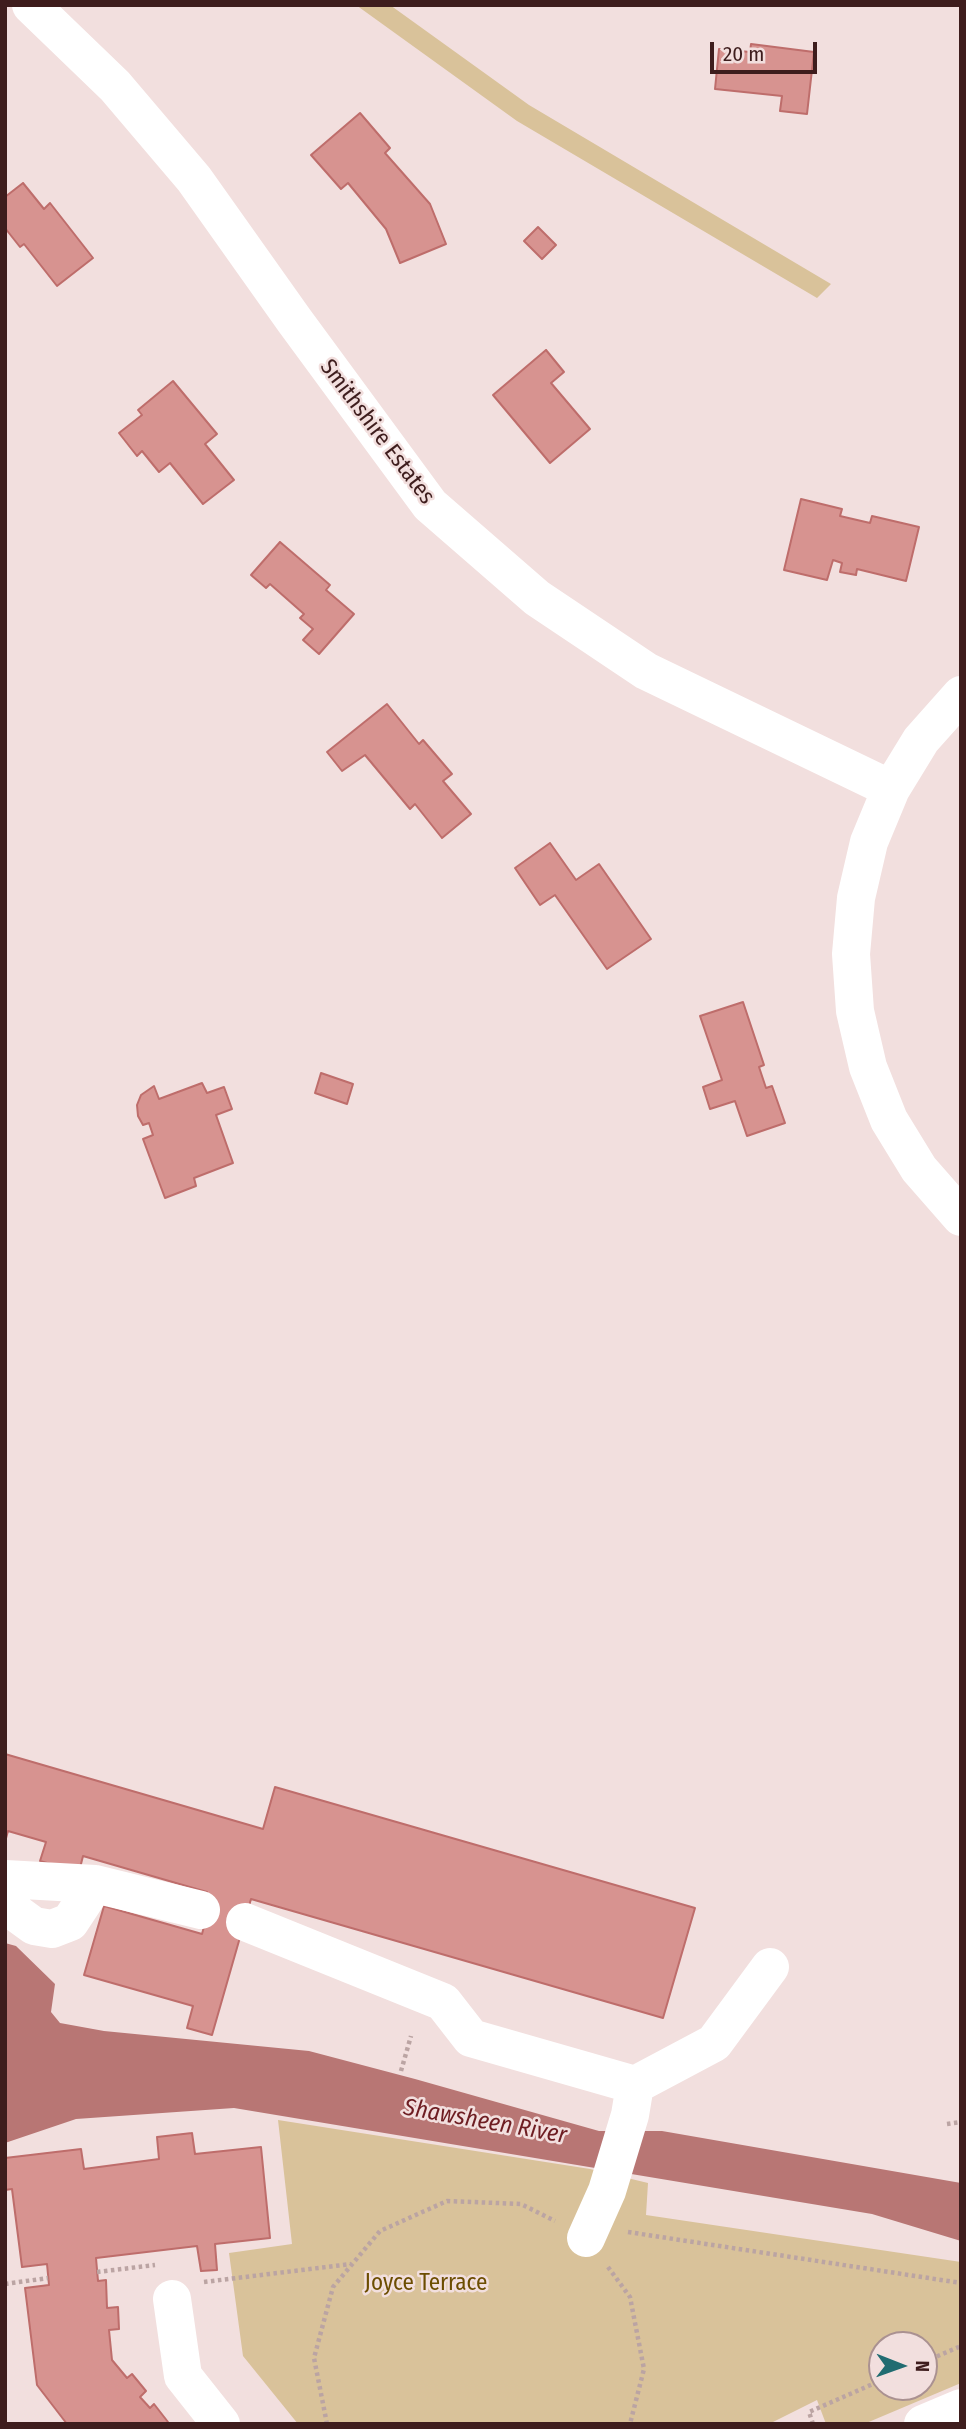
<!DOCTYPE html>
<html>
<head>
<meta charset="utf-8">
<style>
	body { margin:0 }
	#map { position:relative; width:966px; height:2429px; overflow:hidden; background:#f2dfde; font-family:"Fira Sans Condensed",sans-serif }
	canvas { display:block }
	.frame { position:absolute; inset:0; border:7px solid #3e1d1d; pointer-events:none }
	.north { position:absolute; left:868px; top:2331px; width:70px; height:70px; box-sizing:border-box; background:#f2dfde; border:2px solid #aa9191; border-radius:50%; rotate:91deg; font-size:19px; font-weight:700; line-height:28px; text-align:center; color:#3e1d1d }
	.north::after { content:''; display:block; margin:auto; width:24px; height:32px; background:#216c71; clip-path:polygon(50% 0,100% 100%,50% 72%,0 100%) }
	.scale { position:absolute; left:710px; top:42px; width:107px; height:32px; box-sizing:border-box; border:4px solid #3e1d1d; border-top:0; padding-left:9px; font-size:21px; line-height:24px; white-space:nowrap; color:#3e1d1d; -webkit-text-stroke:5px #f2dfde; paint-order:stroke }
</style>
</head>
<body>
<div id="map">
<canvas width="966" height="2429"></canvas>
<div class="frame"></div>
<div class="north">N</div>
<div class="scale">20 m</div>
</div>
<script>
const c = document.querySelector('canvas').getContext('2d');
c.lineJoin = 'round';
function paint(path, color) { c.fillStyle = color; c.fill(path, 'evenodd'); }
const toPath = rows => new Path2D(rows.map(r => 'M' + r).join(''));
function trace(path, color, width, dash) { c.strokeStyle = color; c.lineWidth = width; c.lineCap = dash ? 'butt' : 'round'; c.setLineDash(dash || []); c.stroke(path); }
function write(font, color, halo, rows, align = 'center') {
  c.font = font + ' "Fira Sans Condensed",sans-serif'; c.lineWidth = 5; c.setLineDash([]); c.textBaseline = 'middle'; c.strokeStyle = halo; c.fillStyle = color; for (const [text, x, y, turn = 0] of rows) {
    c.save(); c.translate(x, y); c.rotate((+turn || 0) * Math.PI / 180); c.textAlign = isNaN(turn) ? turn : align; if (halo) c.strokeText(text, 0, 0); c.fillText(text, 0, 0); c.restore();
  }
}
paint(toPath([
	[356,5,390,5,529,105,831,284,817,298,517,121],
	[278,2120,590,2169,648,2183,646,2215,961,2262,961,2383,864,2424,826,2424,817,2400,769,2424,298,2424,243,2356,229,2253,292,2244],
	[882,2345,924,2345,924,2387,882,2387]
]), '#d9c29a');
paint(toPath([
	[5,1943,16,1946,55,1984,51,2012,60,2023,104,2031,309,2051,415,2079,599,2131,662,2131,961,2183,961,2241,872,2214,234,2108,76,2119,5,2143]
]), '#b87674');
const building = toPath([
	[751,44,814,52,807,114,780,111,782,96,715,89,719,49,750,52,751,44],
	[360,113,390,148,385,153,430,204,446,244,400,263,386,229,348,183,341,189,311,155,360,113],
	[23,183,44,209,50,203,93,258,57,286,24,244,20,247,5,228,5,197,23,183],
	[538,227,556,245,542,259,524,241,538,227],
	[546,350,564,372,551,383,590,429,550,463,493,395,546,350],
	[173,381,217,434,205,444,234,480,203,504,170,463,159,472,142,451,137,456,119,433,142,415,138,410,173,381],
	[801,499,842,509,840,516,870,523,872,516,919,527,906,581,857,569,856,575,840,572,842,563,833,560,827,580,784,570,801,499],
	[280,542,330,585,326,590,354,614,319,654,303,640,313,629,300,618,304,614,270,584,266,588,251,575,280,542],
	[387,704,419,744,423,740,452,774,443,781,471,814,442,838,415,804,410,809,365,755,342,771,327,752,387,704],
	[550,843,576,880,599,864,651,939,607,969,555,895,540,905,515,868,550,843],
	[743,1002,764,1065,759,1067,766,1088,772,1086,785,1123,747,1136,735,1101,710,1109,703,1087,722,1080,700,1016,743,1002],
	[321,1073,353,1084,347,1104,315,1093,321,1073],
	[202,1083,207,1093,224,1087,232,1109,216,1115,233,1163,194,1178,196,1186,165,1198,143,1139,153,1135,149,1123,143,1125,138,1116,137,1105,141,1095,154,1086,159,1099,202,1083],
	[5,1754,263,1829,275,1787,695,1908,663,2018,251,1899,212,2035,187,2028,193,2006,84,1975,104,1906,202,1934,205,1923,201,1910,207,1892,83,1856,79,1872,40,1861,46,1842,8,1831,5,1842,5,1754],
	[192,2133,195,2154,261,2147,270,2238,215,2244,217,2270,201,2271,197,2246,96,2258,98,2281,106,2280,107,2308,118,2307,119,2329,109,2330,112,2360,127,2378,132,2374,146,2391,140,2397,150,2408,154,2404,168,2422,166,2424,67,2424,37,2385,25,2288,49,2285,47,2264,22,2267,12,2189,5,2190,5,2158,81,2149,84,2169,159,2159,157,2137,192,2133]
]);
paint(building, '#d79390');
trace(building, '#be6d6b', 2);
trace(toPath([
	[401,2071,411,2036],
	[947,2124,961,2122],
	[628,2232,961,2283],
	[608,2267,630,2297,644,2369,630,2424],
	[97,2272,155,2265],
	[204,2282,351,2264],
	[5,2284,48,2278],
	[924,2362,961,2346],
	[327,2424,314,2358,333,2287,380,2231,447,2201,521,2204,555,2221],
	[813,2424,809,2412,882,2380]
]), '#bba4a3', 4.5, [3.5, 3.5]);
trace(toPath([
	[31,5,115,86,194,179,294,320,430,505,537,598,646,671,891,789],
	[961,695,921,740,891,789,869,842,856,898,851,954,855,1011,868,1067,889,1120,919,1169,961,1217],
	[5,1879,95,1884,201,1910],
	[5,1900,12,1910,34,1926,52,1929,70,1922,95,1884],
	[245,1922,443,2002,471,2038,635,2085,714,2043,770,1967],
	[586,2238,607,2191,630,2115,635,2085],
	[172,2299,183,2376,221,2424],
	[923,2424,961,2408]
]), '#fff', 38);
write('23px', '#3e1d1d', '#f2dfde', [
	["Smithshire Estates",377,432,53]
]);
write('23px', '#6c4d01', '#f2dfde', [
	["Joyce Terrace",426,2284]
]);
write('italic 24px', '#6e1d22', '#f2dfde', [
	["Shawsheen River",485,2122,10]
]);
</script>
</body>
</html>
